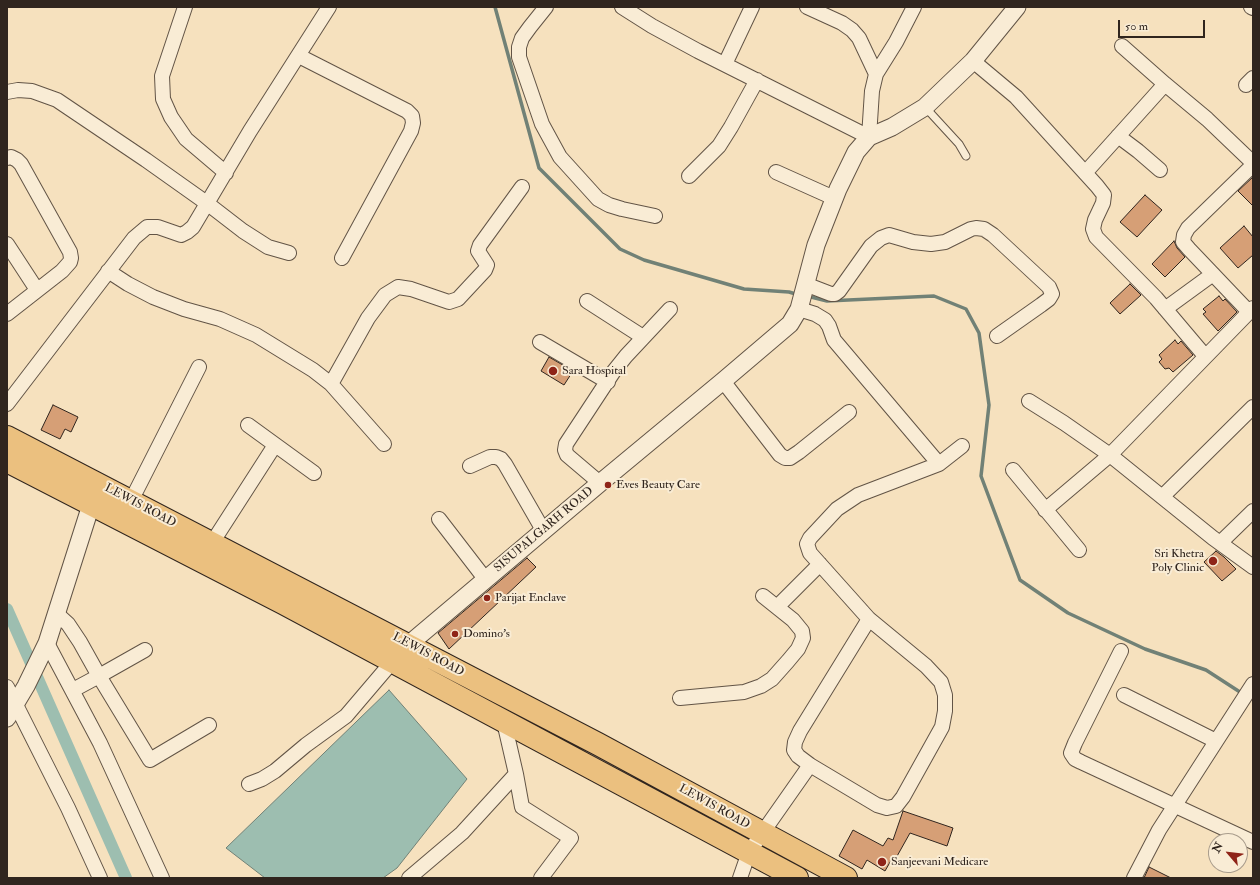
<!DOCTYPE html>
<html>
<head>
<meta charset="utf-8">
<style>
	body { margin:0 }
	#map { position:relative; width:1260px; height:885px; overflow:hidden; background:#f6e1be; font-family:"IM FELL Double Pica",serif }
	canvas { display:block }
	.frame { position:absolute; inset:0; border:8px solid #30251e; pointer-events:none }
	.north { position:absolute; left:1208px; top:833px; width:40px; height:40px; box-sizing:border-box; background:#f9ecd5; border:1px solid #a99c8c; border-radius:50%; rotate:298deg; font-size:11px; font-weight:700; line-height:16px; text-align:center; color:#30251e }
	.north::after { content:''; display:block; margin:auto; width:14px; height:18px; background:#8f2418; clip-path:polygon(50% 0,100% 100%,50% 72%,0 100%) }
	.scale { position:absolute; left:1118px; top:20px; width:87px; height:18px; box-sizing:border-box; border:2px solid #30251e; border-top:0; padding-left:5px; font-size:12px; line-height:14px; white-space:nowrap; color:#30251e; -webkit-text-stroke:3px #f9ecd5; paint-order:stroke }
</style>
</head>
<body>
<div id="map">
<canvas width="1260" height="885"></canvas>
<div class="frame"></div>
<div class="north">N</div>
<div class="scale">50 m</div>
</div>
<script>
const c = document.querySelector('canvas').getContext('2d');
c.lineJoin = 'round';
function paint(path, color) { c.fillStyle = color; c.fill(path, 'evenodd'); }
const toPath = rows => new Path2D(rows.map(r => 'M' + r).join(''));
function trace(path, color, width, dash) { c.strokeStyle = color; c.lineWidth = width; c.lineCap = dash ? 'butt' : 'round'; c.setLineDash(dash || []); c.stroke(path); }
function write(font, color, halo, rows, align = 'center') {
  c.font = font + ' "IM FELL Double Pica",serif'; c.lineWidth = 4; c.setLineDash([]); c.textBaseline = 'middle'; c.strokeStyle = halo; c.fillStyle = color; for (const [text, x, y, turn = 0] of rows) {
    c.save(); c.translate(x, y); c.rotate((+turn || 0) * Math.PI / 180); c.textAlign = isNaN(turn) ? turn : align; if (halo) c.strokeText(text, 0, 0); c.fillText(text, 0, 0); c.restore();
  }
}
const water = toPath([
	[389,690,467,779,397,868,383,878,265,878,226,848,389,690]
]);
paint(water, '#9dbeb0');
trace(water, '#718176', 1);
trace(toPath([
	[495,7,539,168,620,249,644,260,744,289,789,292,799,295],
	[807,296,827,301,934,296,966,309,979,333,989,405,981,476,1020,580,1068,613,1145,649,1206,670,1243,694]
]), '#718176', 3.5);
trace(toPath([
	[7,609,126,878]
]), '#9dbeb0', 12);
const building = toPath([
	[1253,177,1253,206,1238,191,1253,177],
	[1145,195,1162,210,1137,237,1120,222,1145,195],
	[1244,226,1253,237,1253,255,1238,268,1220,248,1244,226],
	[1174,241,1177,248,1185,257,1165,277,1152,264,1174,241],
	[1130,284,1141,295,1120,314,1110,303,1130,284],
	[1219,296,1223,301,1225,299,1237,312,1218,331,1203,314,1206,312,1203,309,1219,296],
	[1175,340,1178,344,1181,341,1193,355,1173,372,1169,368,1165,369,1159,362,1162,359,1159,355,1175,340],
	[549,357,573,371,564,385,541,371,549,357],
	[53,405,78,417,71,432,65,429,60,439,41,430,53,405],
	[1216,551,1224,557,1236,569,1222,581,1204,562,1216,551],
	[527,558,536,567,449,649,438,633,527,558],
	[903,811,953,828,947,846,910,833,896,858,893,857,885,871,867,860,862,869,839,856,853,830,883,846,888,838,893,840,903,811],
	[1149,867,1171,878,1144,878,1149,867]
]);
paint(building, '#d69f76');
trace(building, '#30251e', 1);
const service = toPath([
	[925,107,959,144,966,156]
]);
const minor = toPath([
	[185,7,162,76,163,99,171,117,186,139,226,173],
	[546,7,530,27,522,38,519,47,519,57,542,124,560,157,598,199,609,205,622,209,655,216],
	[622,7,652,26,698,51,869,137,872,91,876,74,896,42,914,7],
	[807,7,842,23,852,30,859,38,876,74],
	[1251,7,1253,8],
	[1122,46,1165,84,1207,119,1253,163],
	[299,56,407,111,412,116,413,123,411,131,342,258],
	[973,61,1016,97,1097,186,1104,195,1103,203,1095,220,1093,229,1096,237,1156,298,1205,356],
	[725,64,752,7],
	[1246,85,1253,78],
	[7,92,18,90,32,91,57,100,146,160,208,204,243,231,268,247,289,253],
	[1118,136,1138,151,1160,170],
	[7,158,11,157,17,160,21,164,70,252,71,258,70,262,62,271,7,314],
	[776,172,834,198],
	[1085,173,1165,84],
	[689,176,719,146,731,127,757,80],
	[7,244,37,290],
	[108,271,128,284,153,297,184,309,220,319,256,335,313,370,331,384,384,444],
	[805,284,831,294,835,294,839,291,871,246,881,238,889,235,913,242,931,244,945,242,971,229,976,228,984,229,993,235,1049,287,1052,294,1049,299,1041,305,997,336],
	[587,301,643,337],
	[799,309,815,314,825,320,829,326,834,340,939,464],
	[1165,309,1213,274],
	[1249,312,1189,249,1183,242,1184,235,1188,228,1253,165],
	[540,342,608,382],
	[723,381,780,455,785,458,790,458,799,452,849,412],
	[331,384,368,318,385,295,398,287,411,289,449,302,458,299,485,270,487,265,478,251,480,245,522,187],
	[1029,401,1064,423,1110,455,1213,538,1253,567],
	[7,404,134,238,147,227,158,227,181,235,187,232,193,227,250,131,329,7],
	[248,425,314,473],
	[470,466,490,457,496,457,501,459,505,464,543,530],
	[1013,470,1079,550],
	[600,483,567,455,565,450,566,444,614,371,626,356,670,309],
	[1162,497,1253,407],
	[131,501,199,367],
	[1045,510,1110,455,1253,308],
	[439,519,486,580],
	[212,543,275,445],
	[1220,543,1253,511],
	[777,607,820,564],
	[57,614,68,624,80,642,99,676,145,650],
	[869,619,800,731,795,742,794,750,798,756,810,765,877,805,887,808,896,806,903,797,942,727,945,711,945,695,941,682,926,666,869,619,810,553,807,544,810,538,837,509,858,495,939,464,962,446],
	[47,643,100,743,162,878],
	[1121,651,1075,743,1071,753,1075,759,1081,762,1253,842],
	[7,687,68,808,100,878],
	[73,690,99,676,150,760,209,725],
	[1124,695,1216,741],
	[680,698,744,692,761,686,772,679,788,661,798,649,803,638,802,631,793,620,763,596],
	[516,774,522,807,571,838,541,878],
	[249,784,262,779,275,771,306,745,346,716,392,662],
	[409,878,462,833,516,774,504,722],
	[740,878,749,852,810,765],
	[1134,878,1159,830,1253,684]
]);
const tertiary = toPath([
	[401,653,414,640,600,483,723,381,790,324,799,309,816,245,838,189,856,152,869,137,892,127,925,107,973,61,1017,7],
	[7,718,26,686,47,643,91,505]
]);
const primary = toPath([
	[7,437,598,744,846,878],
	[7,461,283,603,797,878]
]);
trace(service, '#625446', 9);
trace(minor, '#625446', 16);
trace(tertiary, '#625446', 19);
trace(primary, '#30251e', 24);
trace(service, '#f9ecd5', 7);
trace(minor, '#f9ecd5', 14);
trace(tertiary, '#f9ecd5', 17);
trace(primary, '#ebc07f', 22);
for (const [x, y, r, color] of [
	[553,371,5,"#8f2418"],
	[608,485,4,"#8f2418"],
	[1213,561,5,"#8f2418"],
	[487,598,4,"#8f2418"],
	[455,634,4,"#8f2418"],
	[882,862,5,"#8f2418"]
]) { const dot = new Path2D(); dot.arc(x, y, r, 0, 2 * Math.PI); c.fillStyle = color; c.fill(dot); trace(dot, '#f9ecd5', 1.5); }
write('12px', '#30251e', '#f9ecd5', [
	["Sara Hospital",562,371],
	["Eves Beauty Care",616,485],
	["Sri Khetra",1204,554,"right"],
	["Poly Clinic",1204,568,"right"],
	["Parijat Enclave",495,598],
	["Domino's",463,634],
	["Sanjeevani Medicare",891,862]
], 'left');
write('12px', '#30251e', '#f9ecd5', [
	["LEWIS ROAD",140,506,28],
	["SISUPALGARH ROAD",544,530,-40],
	["LEWIS ROAD",428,655,28],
	["LEWIS ROAD",714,807,29]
]);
</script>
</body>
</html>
